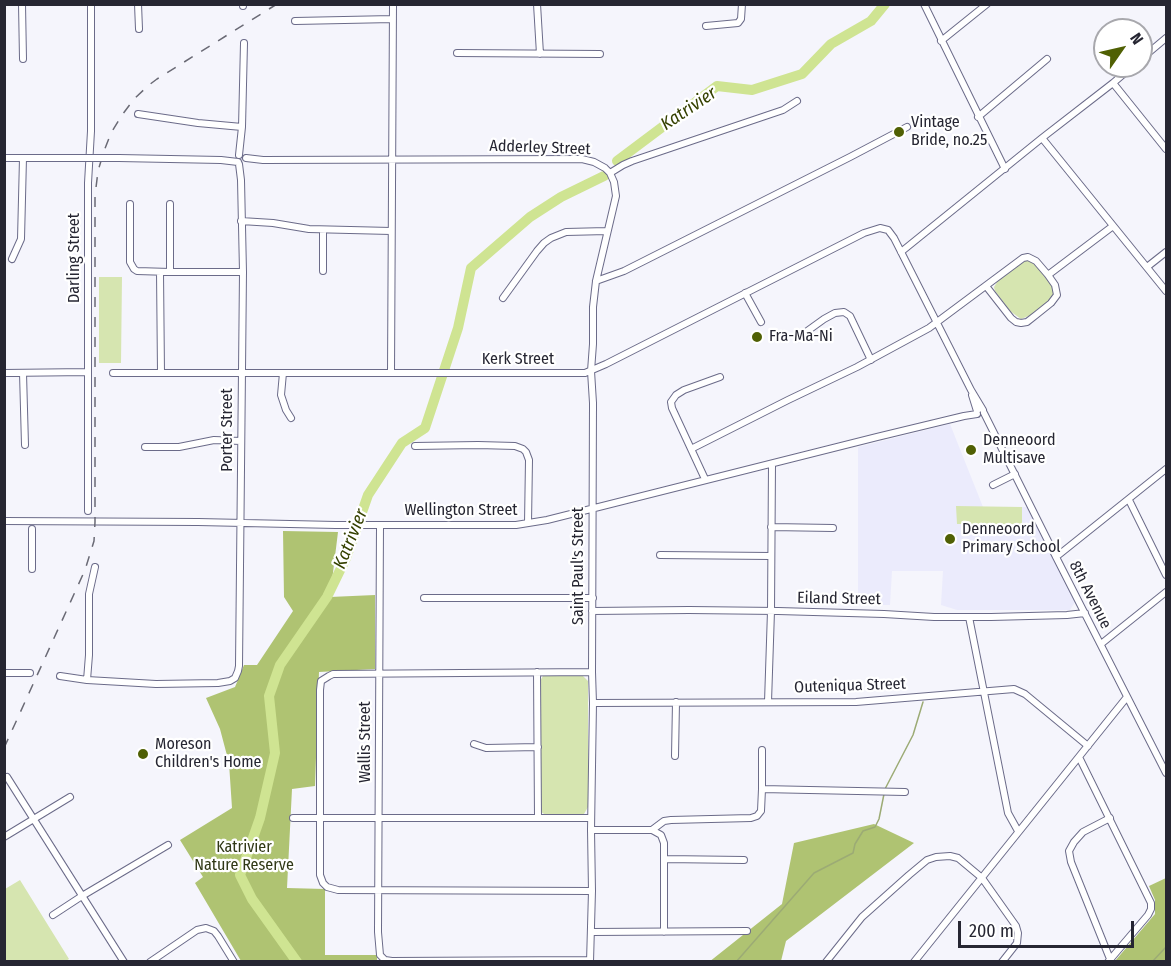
<!DOCTYPE html>
<html>
<head>
<meta charset="utf-8">
<style>
	body { margin:0 }
	#map { position:relative; width:1171px; height:966px; overflow:hidden; background:#f5f5fc; font-family:"Fira Sans Condensed",sans-serif }
	canvas { display:block }
	.frame { position:absolute; inset:0; border:6px solid #262632; pointer-events:none }
	.north { position:absolute; left:1093px; top:18px; width:60px; height:60px; box-sizing:border-box; background:#fff; border:2px solid #a8a8ad; border-radius:50%; rotate:56deg; font-size:16px; font-weight:700; line-height:24px; text-align:center; color:#262632 }
	.north::after { content:''; display:block; margin:auto; width:21px; height:27px; background:#506004; clip-path:polygon(50% 0,100% 100%,50% 72%,0 100%) }
	.scale { position:absolute; left:958px; top:921px; width:176px; height:27px; box-sizing:border-box; border:3px solid #262632; border-top:0; padding-left:8px; font-size:18px; line-height:21px; white-space:nowrap; color:#262632; -webkit-text-stroke:4px #fff; paint-order:stroke }
</style>
</head>
<body>
<div id="map">
<canvas width="1171" height="966"></canvas>
<div class="frame"></div>
<div class="north">N</div>
<div class="scale">200 m</div>
</div>
<script>
const c = document.querySelector('canvas').getContext('2d');
c.lineJoin = 'round';
function paint(path, color) { c.fillStyle = color; c.fill(path, 'evenodd'); }
const toPath = rows => new Path2D(rows.map(r => 'M' + r).join(''));
function trace(path, color, width, dash) { c.strokeStyle = color; c.lineWidth = width; c.lineCap = dash ? 'butt' : 'round'; c.setLineDash(dash || []); c.stroke(path); }
function write(font, color, halo, rows, align = 'center') {
  c.font = font + ' "Fira Sans Condensed",sans-serif'; c.lineWidth = 4.5; c.setLineDash([]); c.textBaseline = 'middle'; c.strokeStyle = halo; c.fillStyle = color; for (const [text, x, y, turn = 0] of rows) {
    c.save(); c.translate(x, y); c.rotate((+turn || 0) * Math.PI / 180); c.textAlign = isNaN(turn) ? turn : align; if (halo) c.strokeText(text, 0, 0); c.fillText(text, 0, 0); c.restore();
  }
}
paint(toPath([
	[950,424,983,507,1027,507,1075,602,1070,610,957,610,941,605,943,571,892,571,890,605,858,605,858,447]
]), '#ebebfc');
paint(toPath([
	[1026,259,1034,262,1053,286,1054,295,1051,299,1031,315,1021,319,1010,311,995,291,994,287,999,279],
	[99,277,122,277,121,363,99,363],
	[956,506,1022,507,1022,524,957,524],
	[547,675,582,675,588,681,588,807,584,814,581,815,546,815,541,812,540,681,543,676],
	[20,880,69,959,66,961,5,961,5,889]
]), '#d6e5b0');
paint(toPath([
	[283,531,338,532,330,597,375,595,375,669,319,672,315,786,292,789,287,888,325,889,325,955,377,955,377,961,241,961,195,883,203,877,180,840,232,808,229,763,220,729,206,698,235,687,244,665,257,665,293,611,284,597],
	[874,824,914,843,786,941,781,961,709,962,782,904,794,843],
	[1166,878,1166,961,1115,961,1155,914,1155,900,1149,886]
]), '#afc372');
trace(toPath([
	[885,789,913,735,923,702],
	[736,962,814,873,853,853,855,844,863,831,875,827,879,819,884,794],
	[1152,962,1166,947]
]), '#9cab75', 1.5);
trace(toPath([
	[617,161,717,86,752,90,802,74,831,44,871,21,885,4],
	[297,962,252,899,240,875,260,818,275,753,269,696,280,665,327,597,346,558,368,495,402,443,425,428,458,328,471,268,530,217,561,197,604,176]
]), '#cfe492', 10);
const street = toPath([
	[22,4,23,59],
	[138,4,139,29],
	[537,4,540,54],
	[924,4,1005,169],
	[243,6,243,4],
	[295,21,393,19],
	[706,26,738,23,741,19,742,4],
	[941,41,987,4],
	[457,53,600,54],
	[1141,59,1166,38],
	[1113,83,1166,149],
	[138,114,198,123,242,127],
	[978,117,1047,59],
	[1042,138,1166,291],
	[239,155,242,127,244,43],
	[4,158,76,158],
	[119,158,221,160,238,162],
	[246,158,263,160,582,159,594,162,605,168,610,173,614,182,616,196,596,281,593,307,593,344,591,371,593,403,592,672,593,703,591,830,592,891,590,962],
	[610,173,623,165,632,161,783,110,797,101],
	[130,204,130,262,134,269,137,271,170,272,243,272],
	[241,221,273,223,309,229,391,231],
	[901,252,1042,138,1113,83,1133,66],
	[12,259,21,239,23,158],
	[1147,267,1166,252],
	[323,271,323,230],
	[160,272,161,373],
	[170,272,170,204],
	[1048,275,1113,226],
	[596,281,624,271,850,157,907,127],
	[745,293,761,322],
	[503,298,537,251,544,243,551,238,566,232,607,231],
	[799,337,824,319,835,313,844,312,850,316,871,360],
	[391,372,393,4],
	[4,373,88,372],
	[23,373,25,445],
	[113,373,585,373,606,364,864,233,880,228,888,230,894,238,971,390,983,410],
	[283,373,281,395,286,410,291,418],
	[972,395,977,411],
	[984,413,1056,557,1166,773],
	[415,446,478,445,515,446,523,449,526,452,529,460,528,523],
	[145,447,179,447,214,440,241,441],
	[691,449,788,400,857,367,929,328,1023,258,1028,257,1036,261,1048,275,1055,285,1057,295,1051,303,1036,315,1027,322,1021,323,1016,322,1011,318,986,286],
	[705,479,672,408,671,402,676,395,684,390,720,377],
	[993,485,1015,474],
	[1129,500,1166,575],
	[88,511,88,183,91,131,91,4],
	[4,521,198,522,336,525,516,525,547,520,877,437,964,416,977,414],
	[380,525,378,932,380,955,385,960,392,961,590,960],
	[771,527,833,528],
	[32,529,32,569],
	[660,555,771,556],
	[1056,557,1166,469],
	[424,598,593,598],
	[592,611,689,610,778,611,884,614,934,617,991,617,1067,615,1085,613],
	[969,617,1008,813,1018,831],
	[1101,644,1166,592],
	[537,672,538,818],
	[4,673,30,673],
	[60,676,87,680,156,684,218,683,230,681,235,678,238,671,239,666,243,272,241,180,239,164],
	[87,680,89,655,89,594,95,567],
	[768,702,771,611,772,464],
	[593,703,856,702,1014,689,1025,694,1088,746],
	[474,744,486,748,538,747],
	[675,756,676,702],
	[1079,757,1151,903,1151,909,1148,915,1108,962],
	[7,777,124,962],
	[762,789,905,792],
	[293,818,591,818],
	[1110,818,1083,832,1074,842,1069,851,1071,862,1110,959],
	[591,830,652,830,661,835,664,843,664,932],
	[652,830,664,821,671,820,751,818,757,816,761,811,762,789,762,750],
	[4,837,70,797],
	[664,859,744,860],
	[592,891,338,890,327,887,323,883,320,875,320,690,321,681,329,676,333,674,592,672],
	[53,915,82,896,168,845],
	[592,932,747,931],
	[150,962,197,930,206,928,214,931,218,936,234,962],
	[826,962,862,917,909,875,927,860,936,857,950,856,958,858,982,878,1016,926,1018,933,1017,943,1002,962],
	[914,962,1127,697]
]);
trace(street, '#6b6b89', 8);
trace(street, '#fff', 6);
trace(toPath([
	[4,748,85,570,94,541,95,522,95,196,98,171,104,151,111,133,122,115,134,99,149,85,157,79,277,4]
]), '#6a6a75', 1.5, [10, 10]);
const streetBridge = toPath([
	[76,158,119,158]
]);
trace(streetBridge, '#6b6b89', 8, []);
trace(streetBridge, '#fff', 6);
for (const [x, y, r, color] of [
	[899,132,6,"#506004"],
	[757,337,6,"#506004"],
	[971,450,6,"#506004"],
	[950,539,6,"#506004"],
	[143,754,6,"#506004"]
]) { const dot = new Path2D(); dot.arc(x, y, r, 0, 2 * Math.PI); c.fillStyle = color; c.fill(dot); trace(dot, '#fff', 2); }
write('16px', '#262632', '#fff', [
	["Vintage",911,123],
	["Bride, no.25",911,141],
	["Fra-Ma-Ni",769,337],
	["Denneoord",983,441],
	["Multisave",983,459],
	["Denneoord",962,530],
	["Primary School",962,548],
	["Moreson",155,745],
	["Children's Home",155,763]
], 'left');
write('16px', '#262632', '#fff', [
	["Adderley Street",540,148,2],
	["Darling Street",75,258,-90],
	["Kerk Street",518,360],
	["Porter Street",228,430,-90],
	["Wellington Street",461,511],
	["Saint Paul's Street",579,566,-90],
	["8th Avenue",1090,595,63],
	["Eiland Street",839,599,1],
	["Outeniqua Street",850,686,-2],
	["Wallis Street",366,742,-90]
]);
write('16px', '#303816', '#fff', [
	["Katrivier",244,848],
	["Nature Reserve",244,866]
]);
write('italic 18px', '#354101', '#fff', [
	["Katrivier",689,109,-34],
	["Katrivier",351,539,-68]
]);
</script>
</body>
</html>
